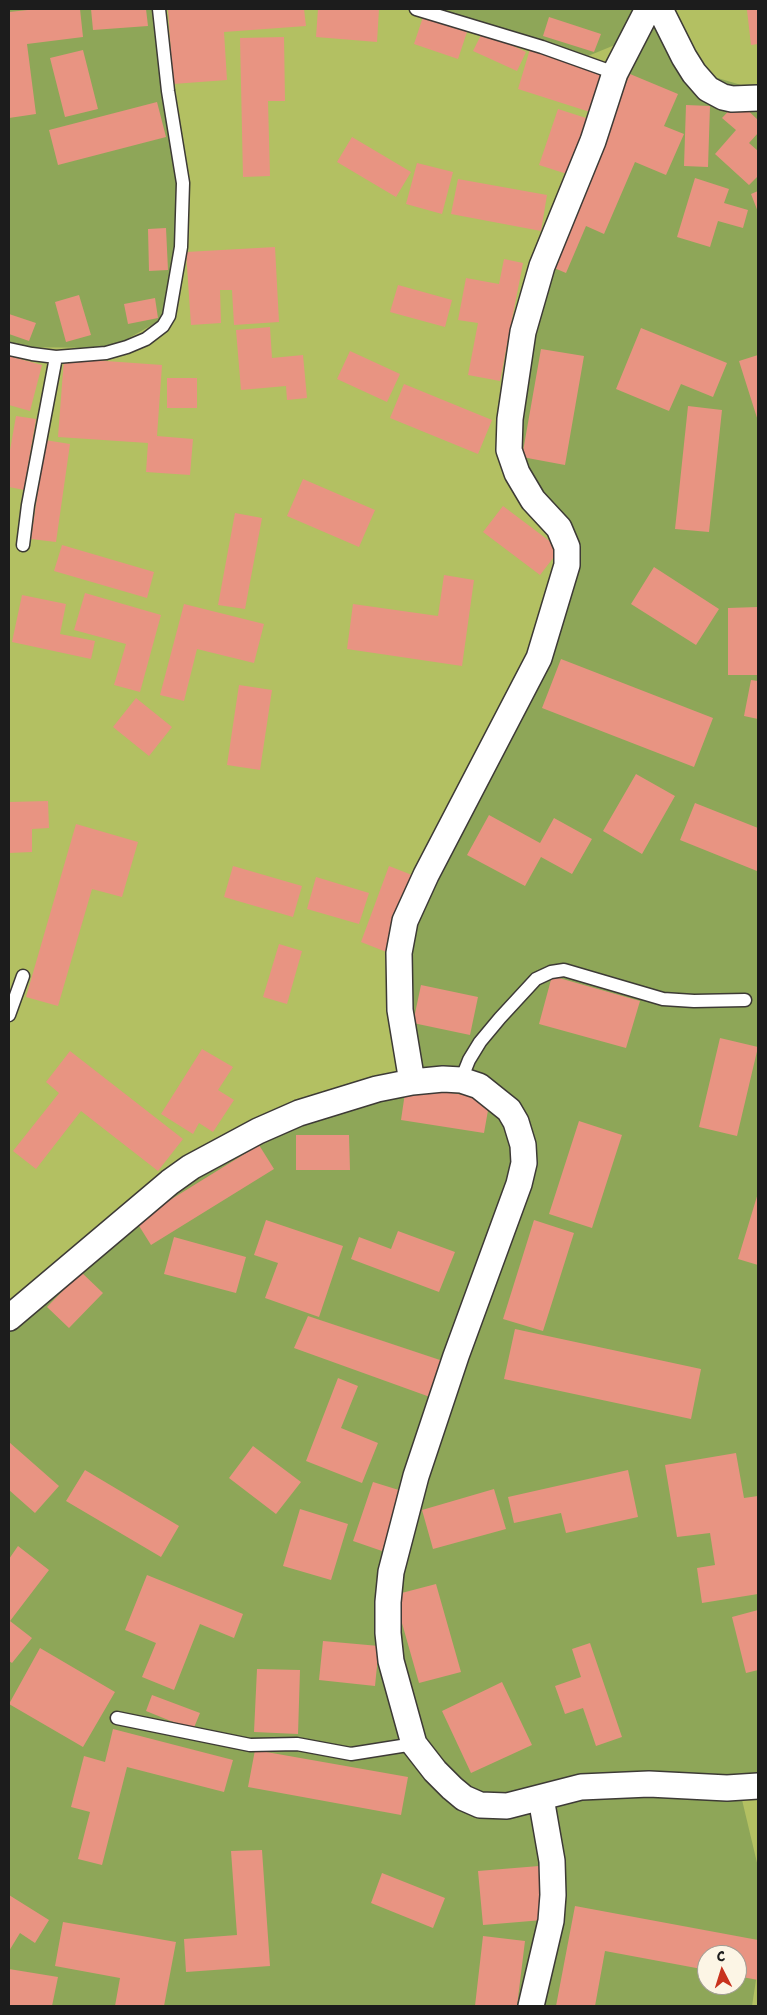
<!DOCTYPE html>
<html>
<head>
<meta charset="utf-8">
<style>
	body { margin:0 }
	#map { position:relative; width:767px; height:2015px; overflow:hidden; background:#f7e2c8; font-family:"Shantell Sans",sans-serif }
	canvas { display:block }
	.frame { position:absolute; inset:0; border:10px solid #1c1c1c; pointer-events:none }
	.north { position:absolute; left:697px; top:1945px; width:50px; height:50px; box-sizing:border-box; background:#fcf5e5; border:1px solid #a29e95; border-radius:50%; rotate:355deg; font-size:14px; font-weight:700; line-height:20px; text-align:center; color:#1c1c1c }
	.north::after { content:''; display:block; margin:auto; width:18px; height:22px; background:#c8321e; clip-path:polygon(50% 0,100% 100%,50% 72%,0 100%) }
</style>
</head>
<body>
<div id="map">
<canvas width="767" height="2015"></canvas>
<div class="frame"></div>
<div class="north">С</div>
</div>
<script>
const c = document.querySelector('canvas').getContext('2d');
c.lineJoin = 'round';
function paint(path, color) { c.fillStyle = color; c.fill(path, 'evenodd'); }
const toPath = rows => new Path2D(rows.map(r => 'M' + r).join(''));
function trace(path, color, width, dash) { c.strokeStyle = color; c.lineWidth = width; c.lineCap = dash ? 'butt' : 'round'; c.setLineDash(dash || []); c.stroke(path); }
paint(toPath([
	[9,9,758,9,758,2006,9,2006],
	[707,1955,737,1955,737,1985,707,1985]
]), '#b3c062');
paint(toPath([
	[9,9,154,9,185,170,168,316,111,348,18,347,9,345],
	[440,9,658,9,711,76,741,85,758,84,758,1778,738,1783,758,1867,758,1967,752,2006,9,2006,9,1308,32,1282,174,1164,407,1079,403,928,573,555,533,501,508,405,627,40,588,56],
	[707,1955,737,1955,737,1985,707,1985]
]), '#8ea658');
paint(toPath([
	[37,9,80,9,83,37,27,44,36,114,9,118,9,12],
	[91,9,146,9,148,26,93,30],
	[168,9,304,9,306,26,224,32,227,80,173,84],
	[318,9,379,9,377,42,316,37],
	[758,9,758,44,751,45,747,10],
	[424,14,468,29,458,59,414,44],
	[549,17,601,34,594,52,543,36],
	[483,31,526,52,517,71,473,51],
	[284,37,285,101,268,101,270,176,243,177,240,38],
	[530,49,603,71,590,112,518,89],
	[83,50,98,109,65,117,50,58],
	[630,74,678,94,664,126,684,134,666,175,635,162,604,234,586,226,566,273,547,265],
	[738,101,758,120,758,133,749,143,758,151,758,176,749,185,715,154,736,130,722,118],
	[157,102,166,137,58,165,49,130],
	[686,105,710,106,708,167,684,166],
	[558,109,589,119,570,175,539,165],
	[352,137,411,172,396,197,337,162],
	[417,163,453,172,442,214,406,204],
	[695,178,729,189,724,203,748,210,743,228,718,221,710,247,677,237],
	[458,179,547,195,541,231,451,214],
	[758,191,758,212,751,194],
	[166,228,168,270,149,271,148,229],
	[275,247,279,322,234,325,232,290,220,290,221,323,191,325,186,252],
	[504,259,523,263,500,381,468,375,478,323,458,320,466,278,499,284],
	[398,285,452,300,445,327,390,312],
	[79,295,91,335,66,342,55,302],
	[155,298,158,318,128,324,124,304],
	[9,314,36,323,29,341,9,334],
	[270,327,272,358,303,355,307,398,287,400,286,386,241,390,236,330],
	[641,328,727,363,713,397,681,384,669,411,616,389],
	[541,349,584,356,565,465,522,457],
	[350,351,400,374,387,402,337,379],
	[758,355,758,421,739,361],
	[9,356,42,365,30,411,9,405],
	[64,358,162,365,157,436,193,439,190,475,146,472,148,443,58,437],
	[167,378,197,378,197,408,167,408],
	[404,384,492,420,478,454,390,418],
	[688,406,722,410,709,532,675,529],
	[16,416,36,419,24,490,9,487,9,456],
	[45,440,70,444,56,542,31,539],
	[303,479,375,510,359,547,287,516],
	[503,506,560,549,540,575,483,532],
	[235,513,262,518,245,609,218,605],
	[62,545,154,572,147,598,54,571],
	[654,567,719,609,696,645,631,604],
	[444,575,474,580,462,666,347,649,353,604,438,616],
	[85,593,161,615,140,692,114,685,126,644,74,630],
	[22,595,66,604,60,634,95,641,91,659,12,642],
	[184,604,264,624,254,663,197,649,184,701,160,695],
	[758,607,758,675,728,675,728,608],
	[561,659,713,718,694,767,542,708],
	[751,680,758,681,758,719,744,716],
	[239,685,272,690,260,770,227,765],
	[136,698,172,727,149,756,113,727],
	[636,774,675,796,642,854,603,831],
	[48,801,49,828,32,829,32,852,9,853,9,802],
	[695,803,758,828,758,867,757,871,680,840],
	[489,815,540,843,554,818,592,839,572,874,541,857,525,886,467,855],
	[76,824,138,842,122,897,92,889,58,1006,26,997],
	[233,866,302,886,293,917,224,897],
	[389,866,417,877,389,953,361,942],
	[316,877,369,893,359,924,307,909],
	[279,944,302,951,287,1004,263,997],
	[552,976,640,1001,626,1048,539,1024],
	[421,985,478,997,470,1035,413,1023],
	[720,1038,758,1047,737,1136,699,1127],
	[202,1049,233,1067,218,1090,234,1100,213,1132,199,1123,193,1134,161,1114],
	[70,1051,183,1139,158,1171,81,1111,36,1169,13,1151,59,1093,46,1082],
	[406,1086,490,1099,484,1133,401,1120],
	[579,1121,622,1135,592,1228,549,1214],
	[296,1135,349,1135,350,1170,296,1170],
	[259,1145,274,1169,151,1245,136,1221],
	[758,1193,758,1265,738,1259],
	[266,1220,343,1246,319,1317,265,1298,278,1263,254,1255],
	[534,1220,574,1233,543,1331,503,1319],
	[398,1231,455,1252,439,1292,351,1259,359,1237,391,1249],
	[174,1237,246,1257,236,1293,164,1274],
	[81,1272,103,1293,69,1328,47,1307],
	[308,1316,443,1361,430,1397,294,1348],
	[515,1329,701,1369,691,1419,504,1379],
	[338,1378,358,1386,341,1428,378,1443,362,1483,306,1461],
	[9,1442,59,1486,35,1513,9,1490],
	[253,1446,301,1482,276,1514,229,1478],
	[736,1453,744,1498,758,1496,758,1594,702,1603,697,1568,715,1565,710,1533,677,1537,665,1465],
	[85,1470,179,1526,161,1557,66,1501],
	[628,1470,638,1517,566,1533,561,1513,514,1523,508,1497],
	[373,1482,402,1491,382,1551,353,1541],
	[494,1489,506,1529,433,1549,422,1510],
	[300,1509,348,1524,331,1580,283,1566],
	[18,1546,49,1570,10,1621,32,1638,12,1663,9,1661,9,1559],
	[147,1575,243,1614,234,1638,200,1624,174,1690,142,1677,156,1643,125,1630],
	[436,1584,461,1672,419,1683,394,1595],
	[758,1610,758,1670,746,1673,732,1617],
	[323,1641,379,1646,375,1686,319,1680],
	[590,1643,622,1737,596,1746,583,1708,565,1714,555,1686,581,1677,572,1649],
	[40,1648,115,1692,83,1747,9,1704],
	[257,1669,300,1670,298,1734,254,1732],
	[502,1682,532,1745,471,1773,442,1711],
	[152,1695,200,1713,193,1730,146,1711],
	[113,1729,233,1760,224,1792,127,1767,102,1865,78,1859,90,1812,71,1807,84,1756,105,1762],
	[255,1750,408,1777,401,1815,248,1787],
	[262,1850,270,1966,186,1972,184,1939,237,1935,231,1851],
	[539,1866,543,1920,483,1925,478,1871],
	[382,1873,445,1898,433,1928,371,1903],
	[9,1895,49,1920,35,1943,20,1933,9,1951],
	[575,1906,758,1940,758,1980,737,1976,737,1955,707,1955,707,1970,605,1951,595,2006,556,2006],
	[63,1922,176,1942,164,2006,115,2006,120,1978,55,1966],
	[483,1936,525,1941,517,2006,475,2006],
	[9,1969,58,1977,52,2006,9,2006]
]), '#e89482');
const lane = toPath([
	[416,9,542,47,615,73],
	[9,349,32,354,56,357,106,353,127,347,146,339,163,326,169,316,181,247,183,183,168,91,159,9],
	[23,545,28,505,56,357],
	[9,1015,23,976],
	[461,1080,469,1060,480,1042,500,1018,536,979,551,972,564,970,663,999,694,1001,745,1000],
	[117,1718,250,1745,297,1744,351,1754,414,1744]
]);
const street = toPath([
	[660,9,684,57,694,73,708,89,723,97,732,99,758,98],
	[412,1082,400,1010,399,953,405,921,426,875,539,658,567,565,567,547,559,528,533,500,517,473,509,450,510,419,523,332,542,266,593,141,615,73,648,9],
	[9,1318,170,1182,191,1167,258,1131,299,1113,377,1089,412,1082,443,1079,461,1080,479,1086,509,1110,516,1122,523,1145,524,1163,519,1184,456,1356,416,1476,391,1572,388,1602,388,1633,391,1661,414,1744,435,1771,452,1788,464,1798,480,1805,507,1806,581,1787,649,1784,727,1788,758,1786],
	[531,2006,551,1921,553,1895,552,1861,541,1798]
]);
trace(lane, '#3d3a36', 15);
trace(street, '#3d3a36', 28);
trace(lane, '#fff', 12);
trace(street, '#fff', 25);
</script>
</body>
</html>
